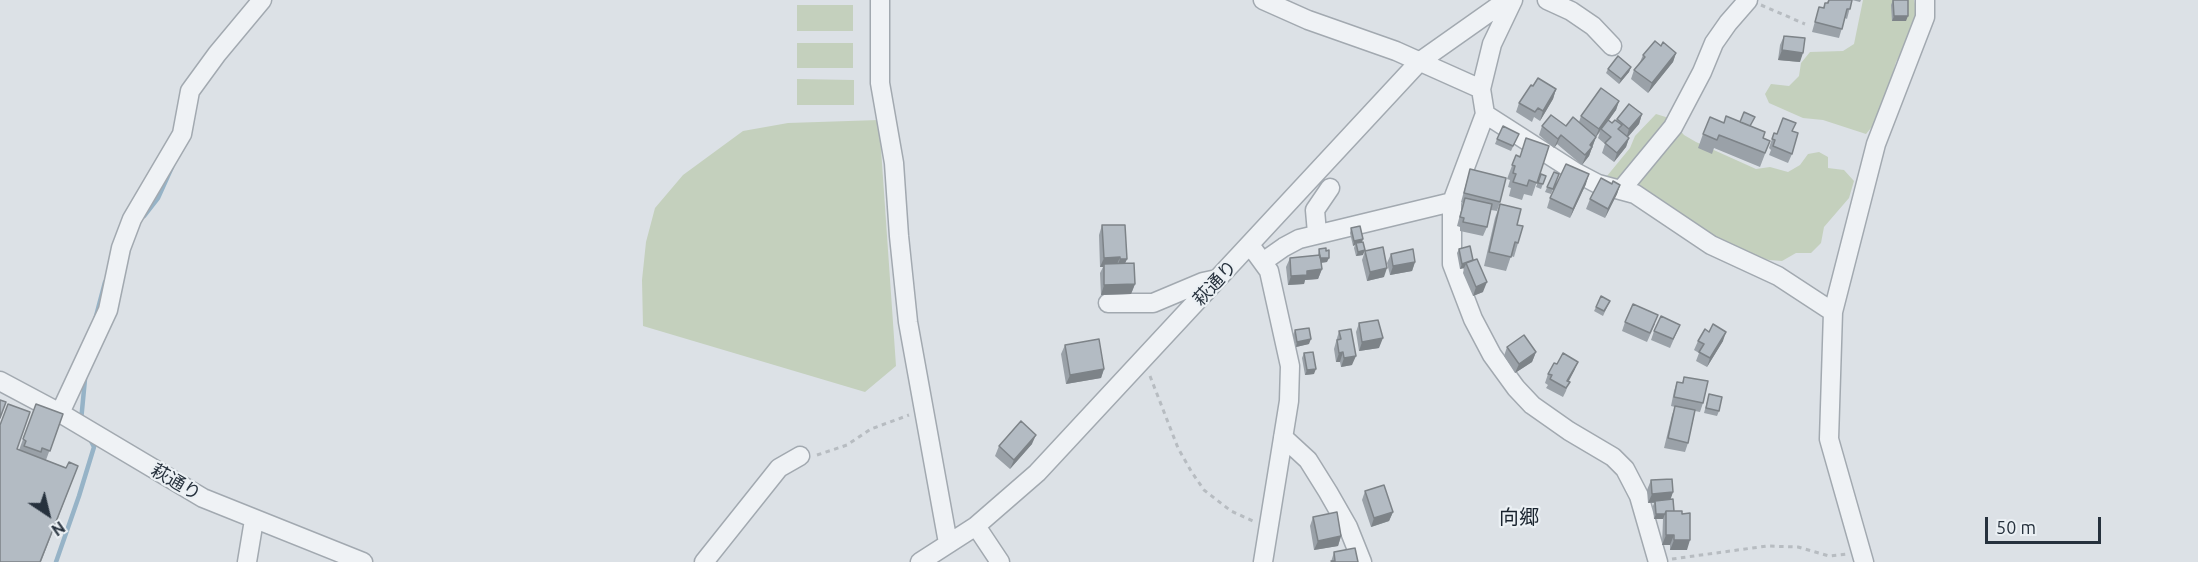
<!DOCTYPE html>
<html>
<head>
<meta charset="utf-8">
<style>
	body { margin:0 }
	#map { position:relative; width:2198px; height:562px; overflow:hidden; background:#dce1e6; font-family:Ubuntu,sans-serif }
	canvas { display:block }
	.north { position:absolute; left:18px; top:484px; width:60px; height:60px; -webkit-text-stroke:4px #ebf0f4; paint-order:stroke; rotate:145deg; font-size:16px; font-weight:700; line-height:24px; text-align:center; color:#26313d }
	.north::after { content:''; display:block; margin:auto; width:21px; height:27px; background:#26313d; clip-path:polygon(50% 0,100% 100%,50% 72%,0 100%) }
	.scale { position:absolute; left:1985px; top:517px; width:116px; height:27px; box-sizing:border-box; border:3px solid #26313d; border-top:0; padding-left:8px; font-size:18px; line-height:21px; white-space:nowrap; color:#26313d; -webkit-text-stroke:4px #ebf0f4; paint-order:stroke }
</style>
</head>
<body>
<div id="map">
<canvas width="2198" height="562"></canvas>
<div class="north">N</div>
<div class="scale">50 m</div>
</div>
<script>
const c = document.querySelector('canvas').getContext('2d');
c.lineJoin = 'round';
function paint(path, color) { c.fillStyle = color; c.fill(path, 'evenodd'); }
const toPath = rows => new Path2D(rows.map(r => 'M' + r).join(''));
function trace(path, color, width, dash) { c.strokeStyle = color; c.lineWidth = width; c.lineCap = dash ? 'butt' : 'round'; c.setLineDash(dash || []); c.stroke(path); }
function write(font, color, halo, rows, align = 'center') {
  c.font = font + ' Ubuntu,"Noto Sans JP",sans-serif'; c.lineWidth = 4.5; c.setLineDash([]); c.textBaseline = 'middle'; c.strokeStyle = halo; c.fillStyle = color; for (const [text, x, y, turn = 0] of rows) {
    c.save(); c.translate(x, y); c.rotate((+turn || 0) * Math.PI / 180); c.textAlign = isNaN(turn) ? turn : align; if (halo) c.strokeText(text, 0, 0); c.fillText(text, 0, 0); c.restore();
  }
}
paint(toPath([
	[1863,0,1914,0,1918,17,1911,36,1896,62,1880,117,1866,134,1823,120,1803,118,1769,103,1765,94,1771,84,1789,86,1799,76,1801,63,1810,52,1843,51,1854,44],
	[797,5,853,5,853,31,797,31],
	[797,43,853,43,853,68,797,68],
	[797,79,854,80,854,105,797,105],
	[1656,114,1669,118,1684,135,1696,142,1756,169,1770,167,1788,172,1800,165,1808,154,1819,152,1828,157,1828,168,1844,170,1854,181,1849,198,1824,227,1821,243,1811,253,1796,253,1782,261,1769,260,1734,250,1656,201,1639,184,1607,176,1630,148,1635,136],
	[879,120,896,366,865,392,643,326,642,280,646,242,655,208,683,175,743,131,788,123]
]), '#c4d0bd');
trace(toPath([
	[144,216,158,198,172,167],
	[95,320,105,282],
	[81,421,85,379],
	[56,562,79,496,94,447,89,437]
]), '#96b3c7', 4.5);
const minor = toPath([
	[880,0,880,83,894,163,899,236,908,322,948,543],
	[1263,0,1308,20,1396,51,1481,89],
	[1513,0,1492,44,1481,89,1485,114,1452,202,1452,264,1473,319,1492,355,1516,388,1532,405,1569,431,1613,457,1625,469,1639,496,1658,562],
	[1547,0,1571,11,1593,26,1612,46],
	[1485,114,1577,173,1598,184,1635,194,1711,245,1778,276,1833,312],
	[1621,190,1673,127,1702,72,1714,43,1728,23,1748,0],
	[1317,233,1315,210,1330,188],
	[1250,245,1269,271,1290,366,1289,401,1263,562],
	[1264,261,1284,247,1299,239,1452,202],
	[1108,303,1153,303,1203,282,1217,279],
	[0,381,60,413,203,498,363,562],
	[60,413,108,310,121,248,132,219,182,134,190,91,217,54,262,0],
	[1283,437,1308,460,1328,492,1348,527,1362,562],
	[976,526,1000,562],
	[247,562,254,520],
	[704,562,779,468,800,456],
	[920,562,976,526,1037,473,1419,62,1507,0],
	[1864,562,1829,439,1833,312,1876,144,1925,17,1925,0]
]);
trace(minor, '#a2a9b0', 21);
trace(toPath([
	[1761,5,1805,24],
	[1150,376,1178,448,1191,471,1204,490,1231,511,1253,521],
	[817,455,847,445,871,429,909,415],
	[1672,559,1767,546,1798,547,1829,556,1847,554]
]), '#b7bcc1', 3, [4.5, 4.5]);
trace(minor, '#eff2f5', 18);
paint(toPath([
	[1828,0,1861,0,1860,2,1852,0,1847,19,1845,18,1839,38,1812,32,1819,7,1823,8,1825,3,1827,3],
	[1893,0,1906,21,1892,21,1891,5],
	[1784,36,1800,62,1778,60,1780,45],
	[1661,46,1676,53,1673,62,1648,93,1631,79,1634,70,1640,62,1643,55],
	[1631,67,1629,72,1619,84,1606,73,1608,69],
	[1533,86,1556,89,1553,99,1540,121,1534,117,1532,122,1516,112,1519,103],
	[1619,101,1616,110,1608,120,1612,123,1616,120,1617,119,1642,114,1639,124,1628,137,1629,138,1626,147,1614,162,1602,153,1605,144,1598,138,1600,132,1596,137,1589,156,1582,165,1557,144,1554,148,1539,135,1542,126,1566,126,1579,122,1581,116],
	[1724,123,1751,126,1763,138,1770,141,1760,167,1714,148,1712,154,1698,148,1703,134],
	[1793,131,1792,154,1788,163,1769,155,1771,150,1769,148,1772,139,1777,134],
	[1519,134,1511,151,1495,144,1497,139],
	[1549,146,1532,196,1524,194,1522,200,1509,196,1511,188,1508,187,1510,180,1507,179,1516,155,1519,157],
	[1470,169,1500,202,1497,211,1491,210,1487,227,1483,236,1460,231,1460,227,1457,226,1463,203,1461,202],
	[1554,172,1559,174,1551,194,1545,192],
	[1541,174,1546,176,1541,189,1536,187],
	[1586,184,1570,218,1547,208,1550,198],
	[1612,184,1620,185,1617,194,1605,218,1586,209,1590,199],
	[1500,204,1517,225,1518,243,1514,257,1511,256,1506,271,1484,266,1495,218],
	[1102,225,1127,259,1125,263,1135,284,1131,294,1101,295,1100,273,1103,267,1100,267,1099,235],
	[1351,228,1363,239,1362,242,1363,255,1356,256,1354,248,1355,245,1353,246,1350,233],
	[1319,249,1327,262,1321,263,1322,269,1318,279,1305,280,1304,284,1288,285,1286,267,1290,258,1318,255],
	[1459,249,1473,260,1483,292,1473,296,1463,273,1464,268,1460,269,1457,253],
	[1365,251,1384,277,1367,281,1362,260],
	[1391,254,1415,262,1412,271,1390,275,1387,263],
	[1610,301,1603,316,1594,311,1596,307],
	[1625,322,1655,324,1647,342,1622,331],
	[1359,323,1379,348,1359,351,1356,332],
	[1680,325,1670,348,1651,340,1654,331],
	[1295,330,1309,344,1296,347,1293,335],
	[1339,331,1352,365,1341,367,1340,362,1336,362,1334,349],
	[1698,341,1723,341,1707,367,1696,361,1699,353,1694,350],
	[1065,345,1104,369,1101,378,1066,384,1061,354],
	[1507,347,1536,352,1532,362,1515,373,1504,356],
	[1304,353,1314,374,1305,375,1302,358],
	[1578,362,1574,371,1569,381,1566,391,1563,397,1546,388,1548,385,1545,383,1548,374,1557,364],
	[1684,377,1703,403,1700,412,1695,411,1688,443,1685,452,1664,448,1672,415,1675,407,1671,406,1674,391,1677,382,1682,383],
	[1709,394,1719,411,1717,416,1704,413],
	[36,404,63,414,46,460,66,468,78,466,41,562,17,449,19,450],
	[1032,444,1010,469,995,456,999,446],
	[1651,480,1673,492,1670,499,1687,550,1670,550,1670,545,1662,545,1663,519,1654,519,1653,506,1654,503,1648,503,1647,490],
	[1365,491,1393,512,1389,521,1371,527,1362,500],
	[1313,517,1341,536,1338,546,1314,550,1310,526],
	[1334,552,1358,562,1331,562]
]), '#9aa1a8');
paint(toPath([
	[1894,16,1908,16,1906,21,1892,21],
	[1782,50,1803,53,1800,62,1778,60],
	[1676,53,1673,62,1648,93,1652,83],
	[1631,67,1629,72,1619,84,1621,79],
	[1556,89,1553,99,1540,121,1543,111],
	[1619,101,1616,110,1602,130,1601,129,1596,137,1589,156,1582,165,1590,145,1595,138,1599,129],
	[1642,114,1639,124,1626,139,1629,129],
	[1561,135,1557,144,1554,148,1558,139],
	[1629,138,1626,147,1614,162,1617,153],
	[1589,174,1586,184,1570,218,1573,209],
	[1620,185,1617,194,1605,218,1608,209],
	[1363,239,1361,244,1356,243,1355,245,1353,246,1354,241],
	[1365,250,1363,255,1356,256,1358,252],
	[1120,257,1116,267,1104,264,1103,267,1100,267,1104,258],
	[1320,258,1329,258,1327,262,1318,263],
	[1120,259,1127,259,1123,268,1116,269],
	[1415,262,1412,271,1390,275,1393,266],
	[1462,264,1466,264,1464,268,1460,269],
	[1387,268,1384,277,1367,281,1370,272],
	[1322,269,1318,279,1305,280,1304,284,1288,285,1291,276,1307,271],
	[1487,282,1483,292,1473,296,1476,287],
	[1135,284,1131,294,1101,295,1104,285],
	[1726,332,1723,341,1707,367,1710,358],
	[1383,338,1379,348,1359,351,1362,342],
	[1311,339,1309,344,1296,347,1297,342],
	[1343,352,1340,362,1336,362,1339,353],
	[1536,352,1532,362,1515,373,1519,364],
	[1356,356,1352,365,1341,367,1344,358],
	[1578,362,1574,371,1565,387,1567,381],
	[1104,369,1101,378,1066,384,1070,375],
	[1316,369,1314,374,1305,375,1307,370],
	[1036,435,1032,444,1010,469,1014,460],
	[1673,492,1670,501,1648,503,1652,494],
	[1393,512,1389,521,1371,527,1374,518],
	[1656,514,1665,514,1663,519,1654,519],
	[1666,535,1674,535,1670,545,1662,545],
	[1341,536,1338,546,1314,550,1318,541],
	[1674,540,1690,540,1687,550,1670,550]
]), '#7d8388');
const building = toPath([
	[1829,0,1852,0,1850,9,1847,9,1842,29,1815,22,1819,7,1824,8,1825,3,1828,3,1829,0],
	[1893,0,1908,0,1908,16,1894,16,1893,0],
	[1784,36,1805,38,1803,53,1782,50,1784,36],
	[1655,41,1661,46,1663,42,1676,53,1652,83,1634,70,1645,57,1643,55,1655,41],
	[1618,56,1631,67,1621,79,1608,69,1618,56],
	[1538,78,1556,89,1543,111,1538,108,1535,112,1519,103,1531,85,1533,86,1538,78],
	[1601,88,1619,101,1599,129,1581,116,1601,88],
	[1629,104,1642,114,1629,129,1617,119,1629,104],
	[1744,112,1755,117,1750,126,1740,122,1744,112],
	[1551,115,1566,126,1573,117,1596,137,1590,145,1592,147,1585,155,1561,135,1558,139,1542,126,1551,115],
	[1726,116,1765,132,1763,138,1770,141,1765,153,1719,135,1717,140,1703,134,1710,117,1724,123,1726,116],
	[1783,118,1796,123,1792,131,1798,133,1792,154,1773,146,1775,140,1772,139,1774,133,1777,134,1783,118],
	[1608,120,1612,123,1615,120,1622,125,1618,129,1629,138,1617,153,1605,143,1611,137,1601,129,1608,120],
	[1503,126,1519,134,1513,146,1497,139,1503,126],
	[1526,138,1549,146,1537,183,1529,180,1527,186,1513,182,1516,174,1513,173,1515,166,1512,165,1516,155,1520,157,1526,138],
	[1566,164,1589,174,1573,209,1550,198,1566,164],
	[1470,169,1506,178,1500,202,1464,193,1470,169],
	[1554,172,1559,174,1553,189,1547,187,1554,172],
	[1541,174,1546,176,1543,184,1538,183,1541,174],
	[1601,178,1612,184,1613,181,1620,185,1608,209,1590,199,1601,178],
	[1465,198,1492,204,1487,227,1463,222,1464,218,1460,217,1465,198],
	[1500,204,1521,209,1517,225,1523,226,1518,243,1515,242,1511,257,1489,252,1500,204],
	[1102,225,1125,225,1127,259,1120,259,1120,257,1104,258,1102,225],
	[1360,226,1363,239,1354,241,1351,228,1360,226],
	[1363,242,1365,250,1358,252,1356,243,1363,242],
	[1470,246,1473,260,1462,264,1459,249,1470,246],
	[1383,247,1387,268,1370,272,1365,251,1383,247],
	[1326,248,1326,251,1329,250,1329,258,1320,258,1319,249,1326,248],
	[1413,249,1415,262,1393,266,1391,254,1413,249],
	[1320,255,1322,269,1307,271,1307,275,1291,276,1290,258,1320,255],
	[1477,259,1487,282,1476,287,1466,263,1477,259],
	[1134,263,1135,284,1104,285,1104,264,1134,263],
	[1601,296,1610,301,1604,311,1596,307,1601,296],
	[1633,304,1658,315,1650,333,1625,322,1633,304],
	[1661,316,1680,325,1673,339,1654,331,1661,316],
	[1378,320,1383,338,1362,342,1359,323,1378,320],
	[1713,324,1726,332,1710,358,1699,352,1704,344,1698,341,1705,329,1709,332,1713,324],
	[1309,328,1311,339,1297,342,1295,330,1309,328],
	[1351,329,1356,356,1344,358,1343,352,1339,353,1337,340,1341,339,1339,331,1351,329],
	[1524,335,1536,352,1519,364,1507,347,1524,335],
	[1099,339,1104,369,1070,375,1065,345,1099,339],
	[1313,352,1316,369,1307,370,1304,353,1313,352],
	[1563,353,1578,362,1567,381,1570,382,1566,388,1550,379,1552,375,1548,374,1554,363,1557,364,1563,353],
	[1684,377,1708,381,1703,403,1674,397,1677,382,1683,383,1684,377],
	[1709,394,1722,397,1719,411,1706,408,1709,394],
	[0,400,6,402,0,418,0,400],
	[8,404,30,412,17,449,66,468,69,462,78,466,40,562,0,562,0,425,8,404],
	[36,404,63,414,50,451,42,448,41,452,24,446,26,441,23,439,36,404],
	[1675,406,1695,410,1688,443,1668,438,1675,406],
	[1021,421,1036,435,1014,460,999,446,1021,421],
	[1672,479,1673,492,1652,494,1651,480,1672,479],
	[1384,485,1393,512,1374,518,1365,491,1384,485],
	[1673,499,1674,511,1666,511,1665,514,1656,514,1655,501,1673,499],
	[1666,511,1682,511,1682,514,1690,513,1690,540,1674,540,1674,535,1666,535,1666,511],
	[1337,512,1341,536,1318,541,1313,517,1337,512],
	[1355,548,1358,562,1332,562,1331,561,1335,561,1334,552,1355,548]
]);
paint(building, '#b3bbc3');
trace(building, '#7d8388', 1.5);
write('18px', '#26313d', '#ebf0f4', [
	["萩通り",1215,283,-47],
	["萩通り",176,482,30]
]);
write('20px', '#18222d', '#ebf0f4', [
	["向郷",1519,517]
]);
</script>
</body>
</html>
